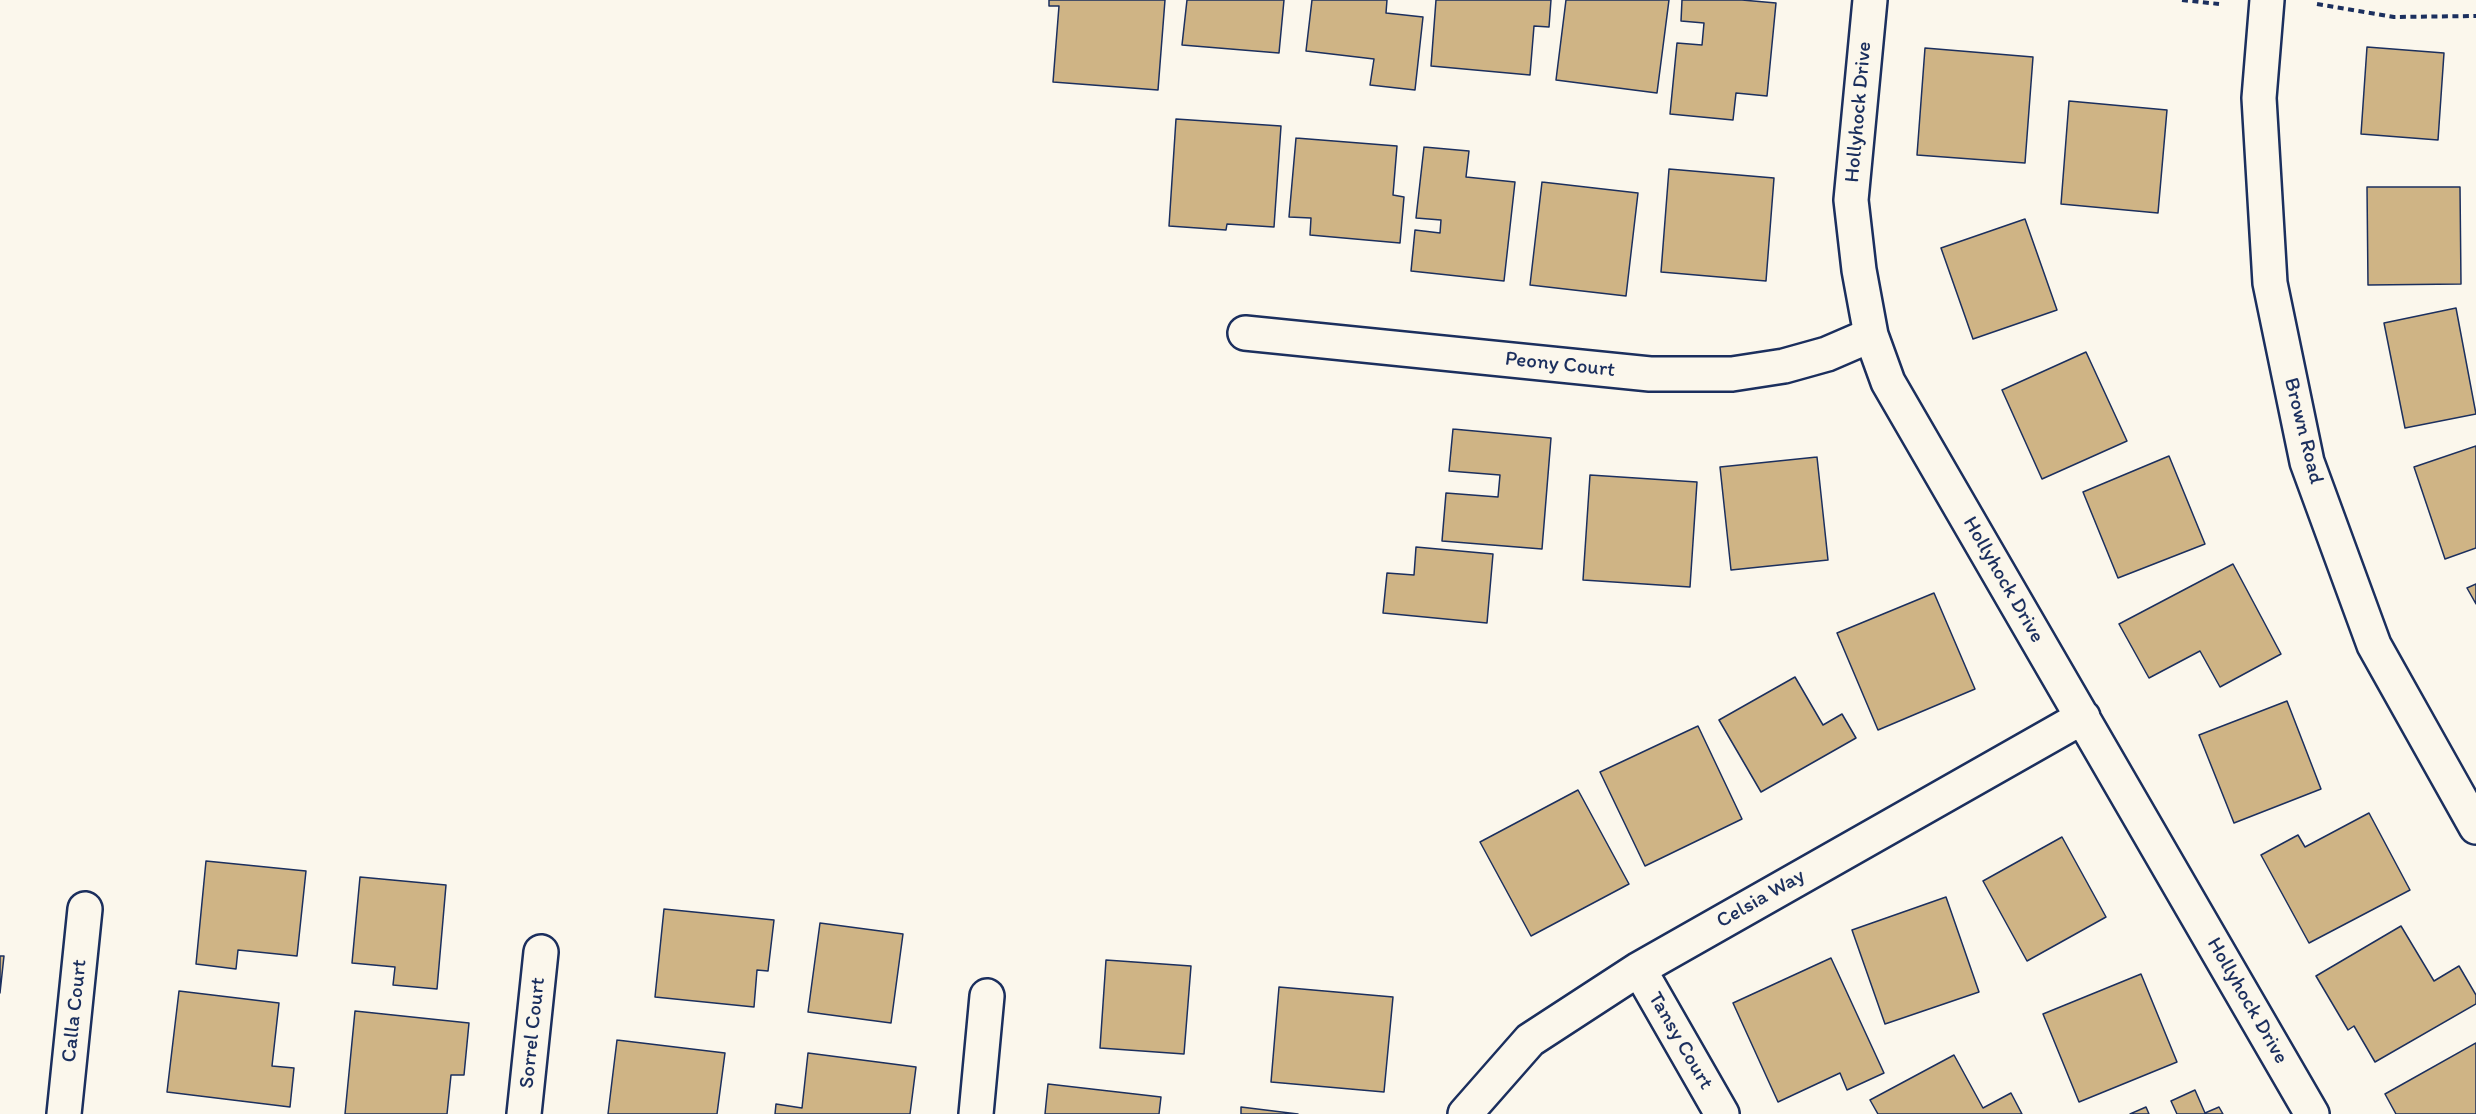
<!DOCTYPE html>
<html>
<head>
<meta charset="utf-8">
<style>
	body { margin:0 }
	canvas { display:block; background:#fbf7ec }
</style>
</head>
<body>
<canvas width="2476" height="1114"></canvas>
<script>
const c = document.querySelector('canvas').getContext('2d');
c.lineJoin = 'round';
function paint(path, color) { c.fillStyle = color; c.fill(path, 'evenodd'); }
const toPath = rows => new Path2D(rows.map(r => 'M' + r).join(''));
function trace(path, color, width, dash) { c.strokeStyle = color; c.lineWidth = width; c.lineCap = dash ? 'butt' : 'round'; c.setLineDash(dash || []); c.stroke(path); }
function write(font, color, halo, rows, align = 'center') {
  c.font = font + ' Itim,sans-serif'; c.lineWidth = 5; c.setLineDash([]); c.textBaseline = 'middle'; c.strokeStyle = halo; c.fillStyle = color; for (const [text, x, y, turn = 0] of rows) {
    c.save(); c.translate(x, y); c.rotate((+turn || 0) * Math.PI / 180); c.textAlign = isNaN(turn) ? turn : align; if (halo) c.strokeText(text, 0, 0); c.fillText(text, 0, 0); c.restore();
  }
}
const building = toPath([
	[1049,0,1165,0,1158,90,1053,82,1059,6,1049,6,1049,0],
	[1187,0,1284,0,1279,53,1182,45,1187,0],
	[1312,0,1387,0,1386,13,1423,17,1415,90,1370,85,1374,59,1306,51,1312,0],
	[1436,0,1551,0,1549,27,1534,26,1530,75,1431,66,1436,0],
	[1566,0,1669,0,1657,93,1556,80,1566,0],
	[1682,0,1742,0,1776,3,1767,96,1736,93,1733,120,1670,114,1677,43,1702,45,1704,23,1681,21,1682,0],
	[2367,47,2444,53,2438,140,2361,134,2367,47],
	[1925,48,2033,57,2025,163,1917,155,1925,48],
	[2069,101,2167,110,2158,213,2061,204,2069,101],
	[1176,119,1281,126,1274,227,1227,224,1226,230,1169,226,1176,119],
	[1296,138,1397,146,1393,195,1404,197,1400,243,1310,235,1311,218,1289,217,1296,138],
	[1424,147,1469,151,1466,177,1515,182,1504,281,1411,271,1415,230,1440,233,1441,220,1416,218,1424,147],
	[1669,169,1774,178,1766,281,1661,272,1669,169],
	[1542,182,1638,193,1626,296,1530,285,1542,182],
	[2367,187,2460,187,2461,284,2368,285,2367,187],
	[2025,219,2057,310,1973,339,1941,248,2025,219],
	[2456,308,2476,414,2405,428,2384,323,2456,308],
	[2086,352,2127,441,2042,479,2002,390,2086,352],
	[1453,429,1551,438,1542,549,1442,541,1446,493,1498,497,1500,475,1449,471,1453,429],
	[2476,446,2476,548,2445,559,2414,467,2476,446],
	[2169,456,2205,544,2118,578,2083,492,2169,456],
	[1817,457,1828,560,1731,570,1720,467,1817,457],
	[1590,475,1697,482,1690,587,1583,580,1590,475],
	[1416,547,1493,554,1487,623,1383,613,1387,573,1414,575,1416,547],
	[2233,564,2281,654,2220,687,2200,651,2149,678,2119,624,2233,564],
	[2476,584,2476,604,2467,588,2476,584],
	[1934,593,1975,689,1878,730,1837,633,1934,593],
	[1795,677,1823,725,1842,714,1856,738,1761,792,1719,720,1795,677],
	[2287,701,2321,789,2234,823,2199,735,2287,701],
	[1698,726,1742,819,1645,866,1600,772,1698,726],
	[1578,790,1629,884,1531,936,1480,842,1578,790],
	[2369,813,2410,890,2309,943,2261,855,2298,835,2305,847,2369,813],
	[2062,837,2106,917,2027,961,1983,881,2062,837],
	[206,861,306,871,297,956,238,950,236,969,196,964,206,861],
	[360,877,446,885,437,989,393,985,395,967,352,963,360,877],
	[1946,897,1979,992,1885,1024,1852,930,1946,897],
	[664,909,774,920,768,971,757,970,754,1007,655,997,664,909],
	[820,923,903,934,891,1023,808,1012,820,923],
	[2401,926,2434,981,2459,966,2476,995,2476,1004,2375,1062,2354,1026,2348,1030,2316,976,2401,926],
	[0,956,4,956,0,993,0,956],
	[1831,958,1884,1073,1847,1090,1840,1073,1778,1102,1733,1003,1831,958],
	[1106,960,1191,966,1184,1054,1100,1048,1106,960],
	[2141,974,2177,1062,2079,1102,2043,1014,2141,974],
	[1279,987,1393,997,1384,1092,1271,1082,1279,987],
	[179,991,279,1003,272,1066,294,1068,290,1107,167,1092,179,991],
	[355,1011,469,1023,464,1075,451,1075,447,1114,345,1114,355,1011],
	[617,1040,725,1053,717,1114,608,1114,617,1040],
	[2476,1043,2476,1114,2396,1114,2385,1094,2476,1043],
	[808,1053,916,1067,910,1114,775,1114,776,1104,802,1108,808,1053],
	[1954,1055,1983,1108,2011,1093,2022,1114,1878,1114,1870,1100,1954,1055],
	[1048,1084,1161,1097,1159,1114,1045,1114,1048,1084],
	[2195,1090,2205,1113,2219,1107,2223,1114,2177,1114,2171,1101,2195,1090],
	[1241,1107,1298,1114,1241,1114,1241,1107],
	[2146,1107,2149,1114,2130,1114,2146,1107]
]);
paint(building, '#cfb485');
trace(building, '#1b2f5e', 1.5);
const minor = toPath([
	[1870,0,1851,200,1859,270,1871,335,1888,382,2312,1114],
	[1245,333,1650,374,1732,374,1784,366,1827,354,1871,335],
	[1639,969,1722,1114],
	[64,1114,85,909],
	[524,1114,541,952],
	[976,1114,987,996],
	[1465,1114,1530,1040,1639,969,2083,717]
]);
const tertiary = toPath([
	[2267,0,2259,98,2270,283,2307,462,2374,645,2476,827]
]);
trace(minor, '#1b2f5e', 38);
trace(tertiary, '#1b2f5e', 38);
trace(toPath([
	[2182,0,2219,4],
	[2317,4,2394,17,2476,16]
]), '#1b2f5e', 4, [6, 4.5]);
trace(minor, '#fbf7ec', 33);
trace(tertiary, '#fbf7ec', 33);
write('21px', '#1b2f5e', '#fbf7ec', [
	["Hollyhock Drive",1859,112,-85],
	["Peony Court",1560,365,6],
	["Brown Road",2303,431,76],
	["Hollyhock Drive",2003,580,60],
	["Celsia Way",1761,899,-30],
	["Hollyhock Drive",2247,1001,60],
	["Calla Court",75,1011,-84],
	["Sorrel Court",533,1033,-84],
	["Tansy Court",1680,1041,60]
]);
</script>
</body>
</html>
